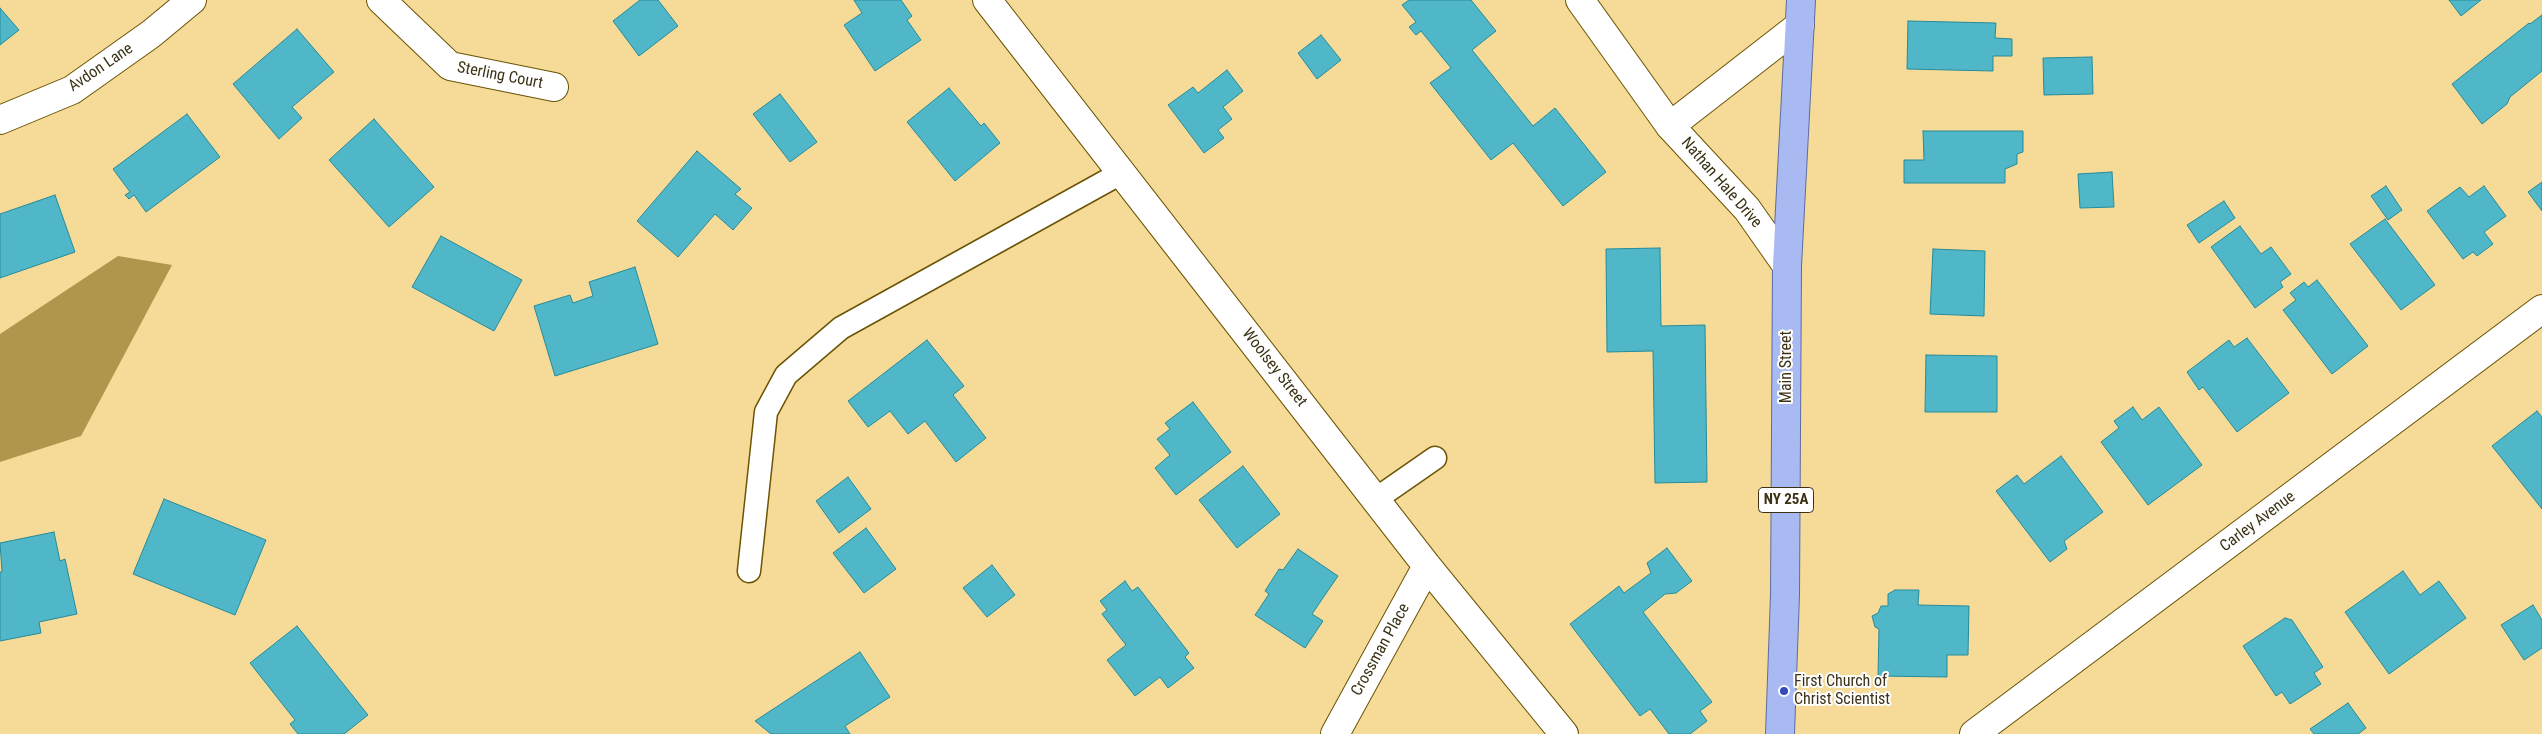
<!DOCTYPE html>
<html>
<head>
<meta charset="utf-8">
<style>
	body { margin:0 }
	canvas { display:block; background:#f5db97 }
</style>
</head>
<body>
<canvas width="2542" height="734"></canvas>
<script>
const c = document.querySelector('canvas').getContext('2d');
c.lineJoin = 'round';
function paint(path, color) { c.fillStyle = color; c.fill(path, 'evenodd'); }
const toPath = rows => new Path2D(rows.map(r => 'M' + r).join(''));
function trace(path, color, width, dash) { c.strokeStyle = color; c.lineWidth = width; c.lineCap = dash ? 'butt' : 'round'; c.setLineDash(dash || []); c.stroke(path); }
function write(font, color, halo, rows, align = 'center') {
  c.font = font + ' "Roboto Condensed",sans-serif'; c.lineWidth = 4; c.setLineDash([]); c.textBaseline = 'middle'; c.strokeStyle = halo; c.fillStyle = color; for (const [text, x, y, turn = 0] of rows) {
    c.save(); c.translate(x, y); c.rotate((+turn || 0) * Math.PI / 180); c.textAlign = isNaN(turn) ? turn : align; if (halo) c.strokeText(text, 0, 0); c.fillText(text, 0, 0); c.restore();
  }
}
paint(toPath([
	[118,256,172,265,81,436,0,462,0,334]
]), '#b0954d');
const building = toPath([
	[640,0,658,0,678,26,639,56,613,21,640,0],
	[854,0,901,0,912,16,907,20,921,40,875,71,844,25,862,13,854,0],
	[1409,0,1471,0,1496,31,1472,50,1533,126,1555,108,1606,172,1563,206,1513,143,1491,160,1430,83,1451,68,1421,31,1416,35,1409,27,1416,22,1402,5,1409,0],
	[2449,0,2481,0,2461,16,2449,0],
	[0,8,19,30,0,45,0,8],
	[2542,15,2542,71,2510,97,2507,104,2482,124,2452,84,2529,23,2530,24,2542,15],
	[1908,21,1996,23,1995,38,2012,39,2012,56,1993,56,1993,71,1907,69,1908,21],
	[297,29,334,72,292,107,302,118,279,139,233,84,297,29],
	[1321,35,1341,60,1317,79,1298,53,1321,35],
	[2092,57,2093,94,2044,95,2043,58,2092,57],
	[1227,70,1243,91,1223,107,1232,119,1218,130,1224,138,1204,153,1168,105,1193,87,1198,93,1227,70],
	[949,88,981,126,984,123,1000,143,955,181,907,122,949,88],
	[780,94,817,142,790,162,753,114,780,94],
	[187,114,220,157,146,212,134,195,129,199,125,195,130,192,113,169,187,114],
	[374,119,434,187,389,227,329,160,374,119],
	[1923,131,2023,131,2023,152,2017,154,2017,164,2005,169,2005,183,1904,183,1904,160,1924,160,1923,131],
	[697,151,741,189,735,194,752,208,733,230,715,214,678,257,637,221,697,151],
	[2112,172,2114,207,2080,208,2078,174,2112,172],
	[2542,182,2542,211,2528,192,2542,182],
	[2386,186,2402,210,2388,220,2371,196,2386,186],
	[2484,186,2506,216,2484,232,2493,244,2477,256,2473,252,2463,259,2427,211,2460,187,2469,197,2484,186],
	[55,195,75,252,0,278,0,214,55,195],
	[2224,201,2235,218,2199,243,2187,225,2224,201],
	[2385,219,2435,285,2401,310,2350,244,2385,219],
	[2240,226,2261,254,2271,247,2291,274,2280,282,2283,287,2255,308,2211,247,2240,226],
	[441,236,522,280,494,331,412,287,441,236],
	[1660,248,1661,326,1705,325,1707,482,1655,483,1653,351,1607,352,1606,249,1660,248],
	[1933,249,1985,251,1984,316,1930,314,1933,249],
	[635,267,658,344,555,376,534,306,570,295,573,303,593,296,589,282,635,267],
	[2317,280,2368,346,2332,374,2283,310,2296,300,2290,293,2304,282,2308,287,2317,280],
	[2247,338,2289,393,2237,432,2203,387,2199,390,2187,372,2229,340,2234,347,2247,338],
	[927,340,964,386,953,395,986,438,956,462,925,421,908,434,890,411,868,427,848,401,927,340],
	[1926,355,1997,356,1997,412,1925,412,1926,355],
	[1193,402,1231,452,1176,495,1155,468,1170,455,1157,439,1170,429,1165,423,1193,402],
	[2133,407,2142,420,2159,407,2202,465,2148,505,2101,442,2119,428,2114,421,2133,407],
	[2537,411,2542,417,2542,509,2492,446,2537,411],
	[2061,456,2103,512,2064,541,2067,549,2050,562,1996,491,2017,475,2024,484,2061,456],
	[1243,466,1280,514,1237,548,1199,500,1243,466],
	[848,477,871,509,839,533,816,501,848,477],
	[164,499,266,540,235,615,133,574,164,499],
	[866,528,896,569,864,593,833,553,866,528],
	[54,532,60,561,65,559,77,614,39,622,41,633,0,641,0,572,2,572,0,543,54,532],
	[1667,548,1692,581,1676,593,1665,594,1643,612,1712,702,1700,711,1707,721,1690,734,1669,734,1650,709,1640,716,1570,624,1619,586,1624,593,1651,573,1647,563,1667,548],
	[1298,549,1338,576,1312,614,1323,621,1305,648,1255,615,1269,594,1265,591,1279,569,1283,570,1298,549],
	[992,565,1015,595,987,617,963,588,992,565],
	[2403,571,2420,595,2439,581,2466,618,2389,674,2345,612,2403,571],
	[1125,581,1132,591,1138,587,1189,653,1185,657,1194,668,1168,688,1160,677,1135,696,1107,660,1126,645,1102,614,1107,610,1100,601,1125,581],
	[1895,590,1919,590,1918,605,1969,606,1968,655,1947,655,1947,677,1878,676,1879,629,1875,627,1872,616,1878,613,1881,606,1888,606,1888,594,1895,590],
	[2533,605,2542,620,2542,648,2524,660,2501,625,2533,605],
	[2285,618,2292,620,2323,667,2314,673,2321,684,2290,704,2282,692,2276,696,2243,646,2285,618],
	[297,626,368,715,344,734,298,734,290,724,295,720,250,663,297,626],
	[860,652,890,697,845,726,850,734,771,734,755,721,860,652],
	[2348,703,2366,728,2358,734,2314,734,2310,729,2348,703]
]);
paint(building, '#50b7c8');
trace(building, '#268b99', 1);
const service = toPath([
	[1376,499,1435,458],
	[749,571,766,412,786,375,841,328,1121,173]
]);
const minor = toPath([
	[381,0,450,66,554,87],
	[987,0,1427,566,1564,734],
	[0,120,72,90,151,34,192,0],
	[1670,126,1800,25],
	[1335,734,1427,566],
	[1974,734,2542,309]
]);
const tertiary = toPath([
	[1580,0,1670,126,1747,209,1787,266]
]);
const primary = toPath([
	[1780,734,1785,595,1787,266,1801,0]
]);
trace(service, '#6a5304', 25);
trace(minor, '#6a5304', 30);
trace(tertiary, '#6a5304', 30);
trace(primary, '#5d6c9f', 30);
trace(service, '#fff', 22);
trace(minor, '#fff', 28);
trace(tertiary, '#fff', 28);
trace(primary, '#a9baf2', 28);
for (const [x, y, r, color] of [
	[1784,691,5,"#334abc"]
]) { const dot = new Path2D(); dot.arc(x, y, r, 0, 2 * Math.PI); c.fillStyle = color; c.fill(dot); trace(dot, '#fefefe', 2); }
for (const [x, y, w] of [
	[1786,500,55]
]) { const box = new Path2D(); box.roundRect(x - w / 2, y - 12.5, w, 25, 4); c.fillStyle = '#fefefe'; c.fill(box); trace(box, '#3b3115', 1); }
write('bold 15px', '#3b3115', null, [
	["NY 25A",1786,500]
]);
write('16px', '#3b3115', '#fefefe', [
	["Avdon Lane",101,68,-34],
	["Sterling Court",500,76,11],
	["Nathan Hale Drive",1721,183,49],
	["Main Street",1787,367,-90],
	["Woolsey Street",1274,368,52],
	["Carley Avenue",2258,522,-37],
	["Crossman Place",1381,650,-61]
]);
write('16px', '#3b3115', '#fefefe', [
	["First Church of",1794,682],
	["Christ Scientist",1794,700]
], 'left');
</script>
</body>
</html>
